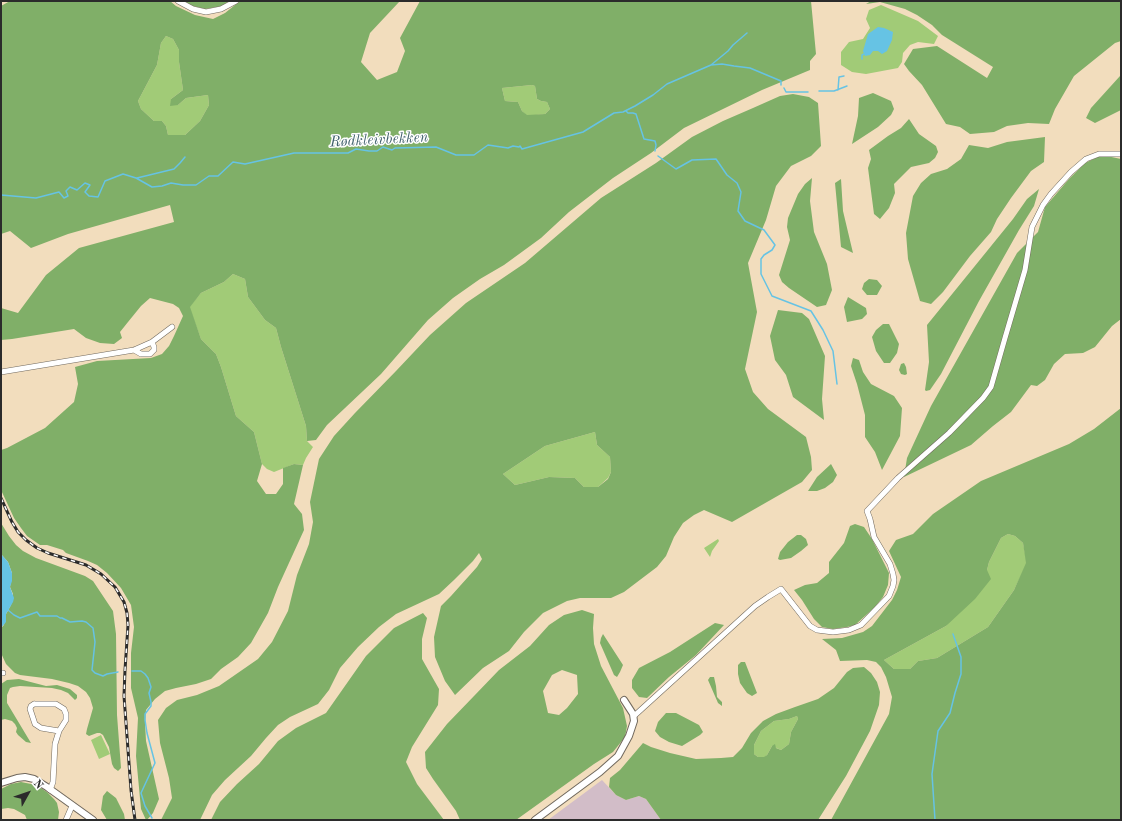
<!DOCTYPE html>
<html>
<head>
<meta charset="utf-8">
<style>
	body { margin:0 }
	#map { position:relative; width:1122px; height:821px; overflow:hidden; background:#f2ddbd; font-family:"Old Standard TT",serif }
	canvas { display:block }
	.frame { position:absolute; inset:0; border:2px solid #2b2b2b; pointer-events:none }
	.north { position:absolute; left:8px; top:773px; width:40px; height:40px; -webkit-text-stroke:3px #fff; paint-order:stroke; rotate:50deg; font-size:11px; font-weight:700; line-height:16px; text-align:center; color:#2b2b2b }
	.north::after { content:''; display:block; margin:auto; width:14px; height:18px; background:#2b2b2b; clip-path:polygon(50% 0,100% 100%,50% 72%,0 100%) }
</style>
</head>
<body>
<div id="map">
<canvas width="1122" height="821"></canvas>
<div class="frame"></div>
<div class="north">N</div>
</div>
<script>
const c = document.querySelector('canvas').getContext('2d');
c.lineJoin = 'round';
function paint(path, color) { c.fillStyle = color; c.fill(path, 'evenodd'); }
const toPath = rows => new Path2D(rows.map(r => 'M' + r).join(''));
function trace(path, color, width, dash) { c.strokeStyle = color; c.lineWidth = width; c.lineCap = dash ? 'butt' : 'round'; c.setLineDash(dash || []); c.stroke(path); }
function write(font, color, halo, rows, align = 'center') {
  c.font = font + ' "Old Standard TT",serif'; c.lineWidth = 3; c.setLineDash([]); c.textBaseline = 'middle'; c.strokeStyle = halo; c.fillStyle = color; for (const [text, x, y, turn = 0] of rows) {
    c.save(); c.translate(x, y); c.rotate((+turn || 0) * Math.PI / 180); c.textAlign = isNaN(turn) ? turn : align; if (halo) c.strokeText(text, 0, 0); c.fillText(text, 0, 0); c.restore();
  }
}
paint(toPath([
	[602,780,616,795,626,800,639,796,646,799,661,820,548,820]
]), '#d2bdc8');
paint(toPath([
	[881,5,918,21,938,36,934,44,918,42,910,45,903,53,902,62,898,68,866,74,852,72,841,65,841,52,849,42,863,39,870,28,866,19,869,10],
	[166,36,173,39,179,50,179,62,183,90,171,99,178,105,186,98,208,95,209,105,200,121,185,135,168,135,166,126,162,121,154,121,141,109,138,101,157,65,161,43],
	[532,85,535,86,537,99,541,101,547,102,550,109,545,114,527,116,522,111,518,102,505,101,502,88],
	[233,274,245,279,248,297,265,320,276,328,281,347,306,426,307,441,313,447,306,458,303,465,294,464,274,472,267,469,262,464,254,432,236,416,221,367,216,354,201,339,189,307,201,293,224,282],
	[595,432,597,445,610,457,611,472,608,478,598,487,584,487,575,478,549,477,515,485,503,474,545,446],
	[1008,534,1015,536,1023,543,1027,563,1014,590,988,627,937,658,918,661,910,669,894,669,884,660,946,626,987,570,989,562,1001,538],
	[718,539,719,541,712,551,710,557,704,548],
	[797,716,798,719,791,732,789,744,781,750,772,746,767,755,764,758,758,757,754,754,754,745,761,731,774,721,789,719],
	[101,735,110,754,99,759,91,740]
]), '#a1cb77');
paint(toPath([
	[10,1,170,1,176,6,195,15,213,19,225,13,240,1,400,1,370,33,361,62,377,80,397,72,405,51,400,38,420,1,811,1,816,54,810,61,810,70,762,90,684,128,651,153,613,178,569,212,541,238,504,265,480,279,453,298,428,320,381,374,327,425,316,440,307,441,306,426,281,347,276,328,265,320,248,297,245,279,233,274,224,282,201,293,190,307,201,339,216,354,221,367,236,416,254,432,262,464,257,481,266,494,276,494,283,484,283,468,294,464,303,465,294,504,302,514,304,530,278,587,268,613,251,643,238,657,221,669,211,679,196,684,176,688,165,691,155,699,146,710,145,723,146,741,159,799,153,813,147,820,146,820,141,809,136,756,138,718,131,688,131,653,134,627,131,605,121,588,107,573,97,565,88,561,66,553,63,550,47,545,40,545,27,536,21,528,14,518,1,490,1,450,7,448,45,428,74,402,78,384,75,367,97,361,151,358,162,354,169,346,174,336,183,316,179,308,173,304,150,298,141,306,128,322,120,332,122,338,114,344,100,343,86,338,74,329,12,339,1,340,1,308,18,313,46,275,79,248,174,222,170,205,68,234,31,248,10,231,1,234,1,6],
	[166,36,173,39,179,50,179,62,183,90,171,99,170,106,178,105,186,98,208,95,209,105,200,121,185,135,168,135,166,126,162,121,154,121,141,109,138,101,157,65,161,43],
	[532,85,535,86,537,99,541,101,547,102,550,109,545,114,527,115,522,111,518,102,505,101,502,88],
	[183,1,229,1,223,6,205,9,189,5],
	[871,1,1121,1,1121,41,1115,43,1074,76,1055,109,1049,124,1028,123,1007,126,994,132,970,134,960,127,946,124,922,85,909,71,904,64,913,49,937,46,987,78,993,67,942,35,932,25,917,15,905,9,880,2,866,4],
	[1120,76,1121,76,1121,110,1095,123,1086,118,1091,108],
	[873,93,891,101,894,109,891,115,878,127,852,144,858,116,859,98],
	[793,94,809,97,818,103,821,146,811,156,791,166,776,186,766,220,748,263,757,312,745,369,753,392,768,409,806,437,811,457,812,470,802,482,732,522,704,510,694,515,683,523,674,537,666,556,657,567,624,592,611,598,580,598,567,601,543,613,524,632,509,651,483,668,455,695,445,681,435,657,434,637,441,606,451,596,477,567,482,559,479,553,473,561,454,580,439,594,396,614,379,627,358,647,340,668,329,690,318,704,290,717,278,725,266,738,251,756,225,780,212,795,200,820,161,820,172,798,169,778,160,743,158,720,166,708,177,700,197,695,219,686,258,659,272,642,288,611,297,575,309,544,313,522,310,502,319,459,334,436,355,413,396,371,430,335,466,303,525,263,601,198,656,163,692,137,723,121,753,108,780,96],
	[595,432,597,445,610,457,611,472,608,479,598,487,584,487,575,478,549,477,515,485,503,474,545,446],
	[909,119,919,134,936,146,938,152,935,158,929,163,911,167,894,184,895,193,889,208,880,219,874,214,868,168,871,159,869,150,888,136,901,128],
	[1045,137,1044,162,1031,171,1011,198,997,219,991,232,970,256,943,292,931,304,920,301,908,259,906,233,913,196,921,183,931,174,947,169,961,159,969,145,988,148,1007,142],
	[1102,155,1121,159,1121,319,1112,326,1095,347,1083,353,1065,354,1054,364,1045,380,1037,386,1031,385,1011,412,993,426,971,445,904,477,907,458,931,406,1017,253,1038,232,1045,207,1069,179,1085,163],
	[812,178,810,201,814,232,827,264,832,290,826,305,817,307,789,288,782,282,779,275,790,240,787,227,788,218,798,194,805,184],
	[841,179,843,211,853,253,841,247,835,183],
	[1039,189,1034,206,1019,230,979,301,941,374,930,390,926,391,925,390,929,362,927,325,1013,219,1027,199],
	[869,279,877,280,882,286,877,295,867,295,862,289,864,283],
	[848,297,866,308,867,314,862,319,847,322,844,307],
	[778,310,802,313,809,319,825,356,822,399,824,420,793,397,786,375,775,360,770,336],
	[883,324,889,324,899,344,897,353,890,363,884,363,876,351,872,337,876,330],
	[853,358,859,360,863,372,871,384,894,396,902,408,900,436,882,470,875,452,865,437,865,415,857,384,851,366],
	[904,363,906,367,907,374,905,375,901,374,899,370,901,364],
	[1121,408,1121,820,831,820,889,714,892,697,886,677,881,667,876,662,867,660,840,661,836,650,822,639,842,638,863,632,872,626,892,600,897,590,901,577,889,551,896,540,913,534,933,514,981,481,1069,444,1094,429],
	[1008,534,1015,536,1023,543,1026,563,1014,590,988,627,937,658,918,661,910,669,894,669,884,660,946,626,975,599,991,579,987,570,989,562,1001,538],
	[831,464,837,475,833,482,825,488,817,491,808,491,817,477],
	[1,523,9,536,16,545,23,551,36,558,85,576,93,581,113,611,116,634,117,715,121,768,118,771,114,768,112,764,109,747,103,735,100,733,97,733,89,736,86,734,87,729,93,708,90,698,86,692,78,686,69,683,52,679,20,675,15,673,6,664,1,653,1,628,4,625,6,614,11,605,13,594,10,587,12,573,8,562,1,554],
	[855,524,864,527,872,539,889,573,888,585,883,597,875,607,855,625,847,627,833,629,822,627,814,619,802,600,794,590,805,585,817,583,829,573,829,562,844,543,850,526],
	[797,535,801,535,806,539,808,545,801,551,791,558,780,560,778,559,780,552,788,542],
	[582,610,594,614,593,628,594,644,601,666,623,708,627,726,625,737,613,752,594,764,516,820,460,820,456,811,433,779,426,768,425,752,447,724,474,696,499,670,530,646,549,625,564,615],
	[562,670,577,675,578,694,567,708,559,715,548,713,543,691,552,675],
	[423,613,427,618,422,639,422,659,439,689,438,705,412,747,406,762,417,784,444,820,211,820,220,802,237,784,259,764,278,741,296,728,326,713,366,656,394,628],
	[715,623,724,625,696,655,669,677,647,698,639,697,632,688,632,680,639,668,670,652],
	[603,634,623,665,620,672,617,677,614,675,600,643,601,638],
	[741,662,745,662,757,693,752,696,747,693,740,683,738,674,738,665],
	[864,667,871,673,877,682,880,692,879,705,870,731,846,776,818,820,661,820,646,799,639,796,626,800,616,795,609,787,610,778,620,770,643,743,651,747,670,753,696,759,721,758,733,757,742,748,751,733,763,721,776,714,795,707,818,699,834,688,847,672,853,668],
	[797,716,798,719,791,732,789,744,781,750,776,748,775,744,772,746,767,755,764,757,758,757,754,754,754,745,761,731,774,721,789,719],
	[710,677,714,677,716,686,717,697,722,702,722,706,718,703,708,680],
	[19,679,46,686,57,685,70,689,77,695,77,698,75,700,68,693,61,690,52,688,20,686,13,687,10,688,7,695,7,703,31,743,26,742,18,735,16,732,17,728,15,724,12,721,5,719,1,720,1,684,7,680],
	[666,713,676,713,699,725,703,732,700,735,682,746,669,742,660,737,655,731,658,722],
	[21,782,36,785,47,792,54,799,57,803,59,812,58,820,27,820,25,815,14,809,8,808,1,809,1,789,11,784],
	[107,791,116,798,124,814,125,820,107,820,101,810,103,796]
]), '#80af68');
paint(toPath([
	[878,27,884,28,893,32,892,40,887,51,882,54,878,51,873,51,870,55,865,56,863,51,868,34],
	[1,554,8,562,12,573,12,581,10,587,14,598,13,602,6,614,6,622,1,628]
]), '#66c3e4');
trace(toPath([
	[862,59,862,55,864,54],
	[711,65,728,51,733,45,747,33],
	[784,88,786,92,808,92],
	[838,90,839,77,844,76],
	[819,91,834,91,847,86],
	[626,111,628,113,633,113,636,114,644,139,655,141,656,145,655,151],
	[658,156,676,169,692,160,716,159,727,175,737,183,741,192,738,211,745,221,764,230,775,245,772,250,764,255,761,259,761,274,772,296,811,311,823,330,833,351,837,384],
	[137,178,174,169,180,163,185,157],
	[1,195,36,198,59,192,64,198,68,196,66,191,70,187,77,190,85,183,90,185,85,192,89,196,98,197,105,181,123,174,136,178,152,187,162,186,171,183,183,185,196,185,209,176,218,176,233,162,245,164,294,153,348,153,356,149,369,151,377,151,383,147,392,150,395,148,436,147,456,155,474,155,488,145,508,148,513,146,519,147,520,146,522,149,583,132,614,113,623,112,635,106,653,95,667,84,711,65,722,64,734,66,750,68,781,81,781,85],
	[8,610,14,615,20,618,37,612,40,616,57,616,60,618,62,618,70,622,82,621,86,622,93,628,95,642,92,670,95,673,103,676,107,674,118,672],
	[132,671,141,671,145,674,148,678,151,687,149,693,151,702,151,706,145,714,145,720,147,733,155,763,141,793,145,806,152,818],
	[935,820,932,774,938,731,950,713,955,693,961,674,961,657,953,634]
]), '#66c3e4', 1.5);
const minor = toPath([
	[178,1,193,9,206,12,221,9,236,1],
	[134,350,141,354,150,354,154,350,154,347,152,342],
	[1,372,134,350,152,342,172,327],
	[1,673,3,673],
	[34,704,56,704,64,709,66,714,66,720,59,731,41,728,35,724,30,709,31,706,34,704],
	[634,716,755,606,768,597,781,589,810,626,817,630,833,632,849,630,861,625,889,596,893,586,894,580,893,574,890,564,874,537,870,519,867,511,898,478,949,433,983,398,991,387,1005,338,1025,270,1032,227,1043,205,1051,194,1071,172,1086,159,1099,154,1121,154],
	[50,790,53,782,55,744,59,731],
	[66,820,72,806]
]);
const tertiary = toPath([
	[1,783,17,778,25,777,34,779,47,787,93,820],
	[535,820,600,772,618,756,629,736,634,721,633,714,624,700]
]);
trace(minor, '#71695e', 6);
trace(tertiary, '#71695e', 8);
trace(minor, '#fff', 5);
trace(tertiary, '#fff', 6);
const rail = toPath([
	[1,498,12,522,18,532,26,540,37,548,48,553,86,565,101,574,115,587,124,602,127,613,128,625,125,670,124,696,131,790,135,820]
]);
trace(rail, '#2b2b2b', 3);
trace(rail, '#fff', 1.5, [4.5]);
write('italic 15px', '#40606c', '#fff', [
	["Rødkleivbekken",379,140,-3]
]);
</script>
</body>
</html>
